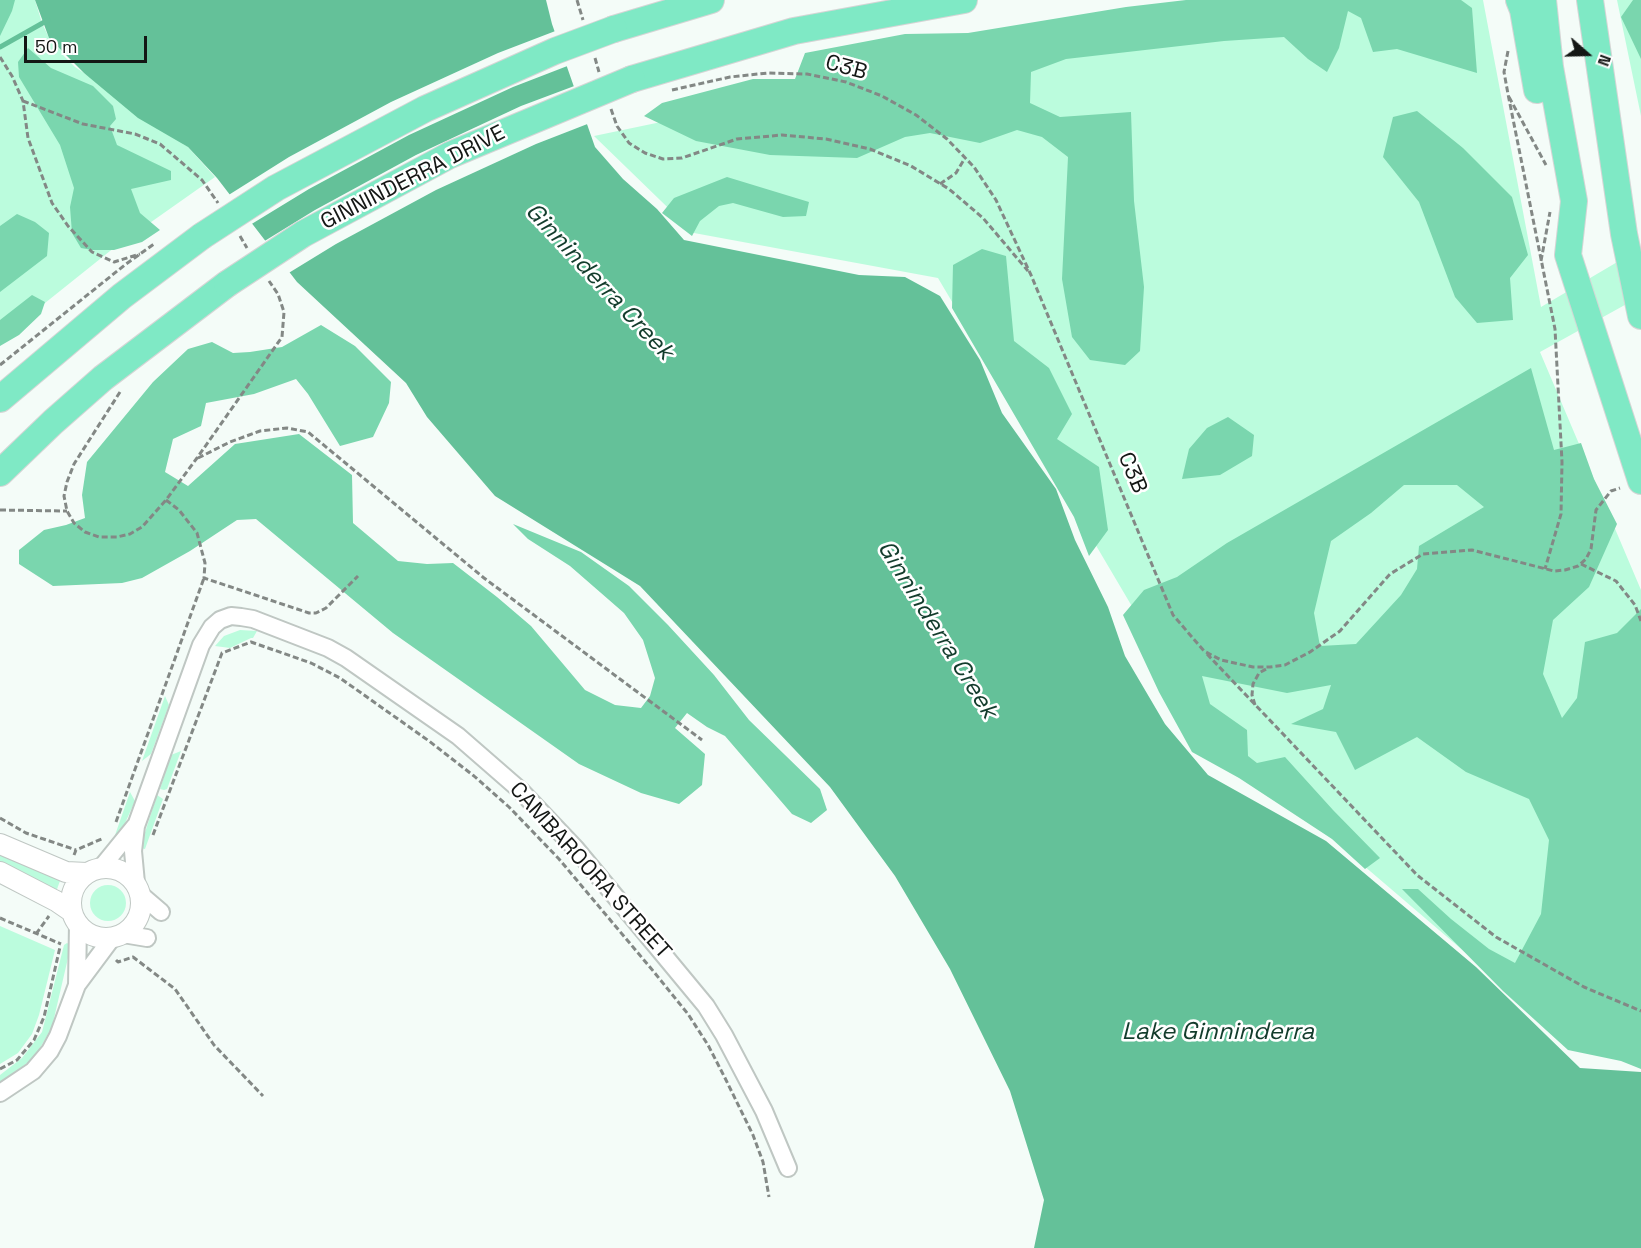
<!DOCTYPE html>
<html>
<head>
<meta charset="utf-8">
<style>
	body { margin:0 }
	#map { position:relative; width:1641px; height:1248px; overflow:hidden; background:#f4fcf8; font-family:"Space Grotesk",sans-serif }
	canvas { display:block }
	.north { position:absolute; left:1557px; top:24px; width:60px; height:60px; -webkit-text-stroke:4px #fff; paint-order:stroke; rotate:110deg; font-size:16px; font-weight:700; line-height:24px; text-align:center; color:#141715 }
	.north::after { content:''; display:block; margin:auto; width:21px; height:27px; background:#141715; clip-path:polygon(50% 0,100% 100%,50% 72%,0 100%) }
	.scale { position:absolute; left:24px; top:36px; width:123px; height:27px; box-sizing:border-box; border:3px solid #141715; border-top:0; padding-left:8px; font-size:18px; line-height:21px; white-space:nowrap; color:#141715; -webkit-text-stroke:4px #fff; paint-order:stroke }
</style>
</head>
<body>
<div id="map">
<canvas width="1641" height="1248"></canvas>
<div class="north">N</div>
<div class="scale">50 m</div>
</div>
<script>
const c = document.querySelector('canvas').getContext('2d');
c.lineJoin = 'round';
function paint(path, color) { c.fillStyle = color; c.fill(path, 'evenodd'); }
const toPath = rows => new Path2D(rows.map(r => 'M' + r).join(''));
function trace(path, color, width, dash) { c.strokeStyle = color; c.lineWidth = width; c.lineCap = dash ? 'butt' : 'round'; c.setLineDash(dash || []); c.stroke(path); }
function write(font, color, halo, rows, align = 'center') {
  c.font = font + ' "Space Grotesk",sans-serif'; c.lineWidth = 5; c.setLineDash([]); c.textBaseline = 'middle'; c.strokeStyle = halo; c.fillStyle = color; for (const [text, x, y, turn = 0] of rows) {
    c.save(); c.translate(x, y); c.rotate((+turn || 0) * Math.PI / 180); c.textAlign = isNaN(turn) ? turn : align; if (halo) c.strokeText(text, 0, 0); c.fillText(text, 0, 0); c.restore();
  }
}
paint(toPath([
	[0,0,35,0,42,23,51,42,61,50,63,55,75,67,180,137,183,144,187,146,215,177,110,251,0,339],
	[1246,0,1483,0,1541,307,1641,248,1641,296,1540,352,1641,590,1641,1062,1563,1036,1205,730,938,278,694,233,594,136],
	[1617,0,1641,0,1641,116],
	[240,630,257,631,253,638,251,638,230,648,215,646,224,636],
	[165,696,169,705,151,754,142,761],
	[181,751,167,789,164,790,160,789,171,755],
	[130,792,135,801,122,830,113,841],
	[157,795,163,799,145,849,140,848],
	[0,850,61,878,56,892,0,866],
	'90 903a18 18 0 1 1 36 0a18 18 0 1 1-36 0Z',
	[0,926,55,950,39,1015,32,1034,18,1053,0,1064],
	[67,943,71,945,52,1027,39,1050,30,1061,0,1083,0,1075,22,1058,42,1032,64,945]
]), '#bbfcdd');
paint(toPath([
	[0,0,15,0,12,11,0,36],
	[1186,0,1461,0,1472,8,1477,73,1397,49,1373,52,1361,18,1348,11,1339,48,1327,72,1308,59,1284,37,1224,41,1066,59,1031,72,1030,103,1060,117,1131,112,1134,201,1144,287,1140,351,1125,365,1090,360,1072,337,1062,279,1068,157,1042,137,1017,130,980,143,930,133,905,137,857,158,770,155,696,141,644,116,662,103,753,79,795,79,805,53,905,34,968,33,1126,7],
	[1633,0,1641,0,1641,59,1621,17],
	[28,48,51,68,93,86,113,106,116,119,110,126,117,145,171,171,171,180,131,189,140,213,160,230,142,242,114,250,92,250,81,248,72,233,70,207,74,188,60,145,19,77,18,62],
	[1417,111,1463,148,1512,197,1528,255,1510,278,1513,320,1477,323,1455,297,1419,202,1383,157,1393,117],
	[727,177,809,202,806,216,783,217,733,203,719,206,700,221,692,236,662,213,674,198],
	[17,214,35,222,49,233,47,256,0,292,0,226],
	[982,249,1006,256,1014,341,1049,368,1072,414,1057,439,1099,467,1108,530,1089,556,1074,517,952,308,953,265],
	[32,295,45,302,41,314,19,335,0,346,0,320],
	[321,325,355,346,391,382,389,403,373,437,340,446,308,394,296,379,254,394,206,403,201,426,173,439,165,472,188,486,235,444,299,434,352,475,353,523,398,561,427,564,453,563,497,597,531,626,585,690,615,705,641,708,650,696,655,678,643,640,624,613,570,566,528,539,513,524,581,552,629,586,668,625,714,675,749,720,820,789,827,810,811,823,792,814,725,736,707,727,687,713,675,728,705,754,702,785,679,804,641,793,579,764,393,633,256,519,237,520,190,551,142,578,122,583,53,586,19,564,19,550,44,530,66,525,85,518,82,495,87,462,153,382,188,349,212,342,233,353,250,352,282,347],
	[1531,368,1554,450,1581,443,1594,479,1617,524,1589,587,1553,620,1543,674,1562,718,1577,698,1585,642,1617,633,1641,609,1641,1069,1621,1061,1568,1050,1503,991,1402,889,1418,889,1451,919,1489,949,1515,963,1541,914,1549,840,1529,799,1466,772,1417,737,1355,770,1336,732,1291,724,1323,709,1331,685,1287,693,1202,676,1210,704,1247,730,1248,756,1257,763,1285,757,1333,810,1380,858,1365,869,1332,839,1239,778,1192,752,1159,692,1123,615,1144,590,1177,577,1227,543],
	[1404,485,1457,485,1484,507,1419,546,1417,569,1401,595,1356,644,1320,646,1314,613,1331,541,1371,513],
	[1228,417,1254,435,1252,456,1220,475,1182,479,1189,449,1207,428]
]), '#7ad6ae');
paint(toPath([
	[35,0,546,0,552,24,595,147,623,179,657,209,684,240,859,275,905,277,940,296,980,360,1002,413,1056,489,1075,540,1108,607,1125,656,1165,724,1208,775,1326,841,1476,967,1580,1068,1641,1072,1641,1248,1034,1248,1044,1200,1010,1091,950,969,895,876,830,787,640,586,495,496,427,417,406,383,297,282,217,178,188,147,138,118,84,73,49,38]
]), '#64c199');
paint(toPath([
	[558,30,570,65,513,87,409,135,309,189,250,225,227,196,289,157,391,102,498,53],
	[577,85,590,123,536,144,436,190,336,244,287,274,263,242,315,210,416,155,521,106]
]), '#f4fcf8');
trace(toPath([
	[0,47,48,20]
]), '#64c199', 5);
const minor = toPath([
	[100,869,135,826],
	[136,883,133,851,136,826,201,645,212,627,220,620,231,616,241,617,253,619,328,648,346,658,458,736,520,790,576,849,706,1006,724,1035,764,1111,788,1168],
	[140,894,161,912],
	[123,934,147,938],
	[77,985,78,924],
	[0,1093,33,1071,50,1051,58,1036,77,985,112,938]
]);
const tertiary = toPath([
	[0,844,66,872,87,873],
	'71 903a35 35 0 1 1 70 0a35 35 0 1 1-70 0Z',
	[0,872,56,901,72,912]
]);
const primary = toPath([
	[1519,0,1523,10,1537,90],
	[1543,0,1550,67,1574,201,1568,255,1641,481],
	[1590,0,1624,234,1641,316],
	[614,29,711,0],
	[632,79,794,31,964,0],
	[0,399,122,296,202,236],
	[0,473,53,422,103,378,227,284]
]);
trace(minor, '#bfc7c3', 20);
trace(tertiary, '#bfc7c3', 22);
trace(primary, '#d5d5d5', 28);
trace(toPath([
	[577,0,583,20],
	[1508,51,1504,72,1508,94,1555,329,1562,462,1561,514,1545,569],
	[0,57,12,76,23,101,28,138,52,203,68,226,92,252,114,262,140,254],
	[595,58,599,72],
	[672,90,730,77,768,73,807,74,846,82,882,96,916,115,947,139,974,167,996,200,1031,275,1173,615,1204,651,1221,660,1253,667,1270,667,1285,665,1310,652,1340,631,1390,574,1423,554,1472,550,1554,571,1565,570,1578,566,1586,559,1591,549,1596,510,1611,491,1620,488],
	[1509,97,1546,165],
	[23,101,83,124,135,134,160,144,202,180,218,203],
	[611,109,617,126,629,143,645,153,663,159,682,158,737,139,782,135,826,139,870,149,911,166,949,189,983,218,1028,271],
	[940,184,956,173,965,158],
	[240,236,247,248],
	[1541,261,1550,212],
	[0,365,126,264,154,244],
	[120,392,74,464,67,482,64,496,67,511,74,523,85,532,99,537,117,537,130,534,142,527,166,500,197,458,282,337,284,312,278,294,269,281],
	[198,458,230,442,260,431,287,428,308,432,484,578,702,740],
	[166,500,179,510,197,533,205,563,204,578,309,613,316,613,326,608,358,576],
	[0,510,67,511],
	[1581,564,1616,581,1635,605,1641,621],
	[1207,654,1417,875,1496,937,1584,987,1641,1011],
	[1255,705,1252,695,1253,684,1259,673,1268,668],
	[0,818,26,833,76,850],
	[116,822,204,578],
	[153,835,222,653,251,642,311,663,340,678,429,741,474,776,509,807,559,859,654,972,688,1014,708,1045,725,1078,753,1135,763,1162,769,1197],
	[74,855,76,850,104,838],
	[0,918,61,944],
	[36,934,49,916],
	[116,960,118,962,133,957,175,989,214,1045,263,1096],
	[0,1069,17,1060,34,1040,44,1017,60,947]
]), '#838885', 3, [6, 3]);
trace(minor, '#fff', 16);
trace(tertiary, '#fff', 20);
trace(primary, '#7fe9c5', 26);
const primaryBridge = toPath([
	[202,236,276,188,425,109,555,51,614,29],
	[227,284,303,234,450,155,632,79]
]);
trace(primaryBridge, '#d5d5d5', 28, []);
trace(primaryBridge, '#7fe9c5', 26);
write('22px', '#141715', '#fff', [
	["C3B",846,68,15],
	["GINNINDERRA DRIVE",413,178,-27],
	["C3B",1132,473,67],
	["CAMBAROORA STREET",590,871,48]
]);
write('italic 24px', '#133c2c', '#fff', [
	["Ginninderra Creek",599,282,47],
	["Ginninderra Creek",937,630,58],
	["Lake Ginninderra",1218,1032]
]);
</script>
</body>
</html>
